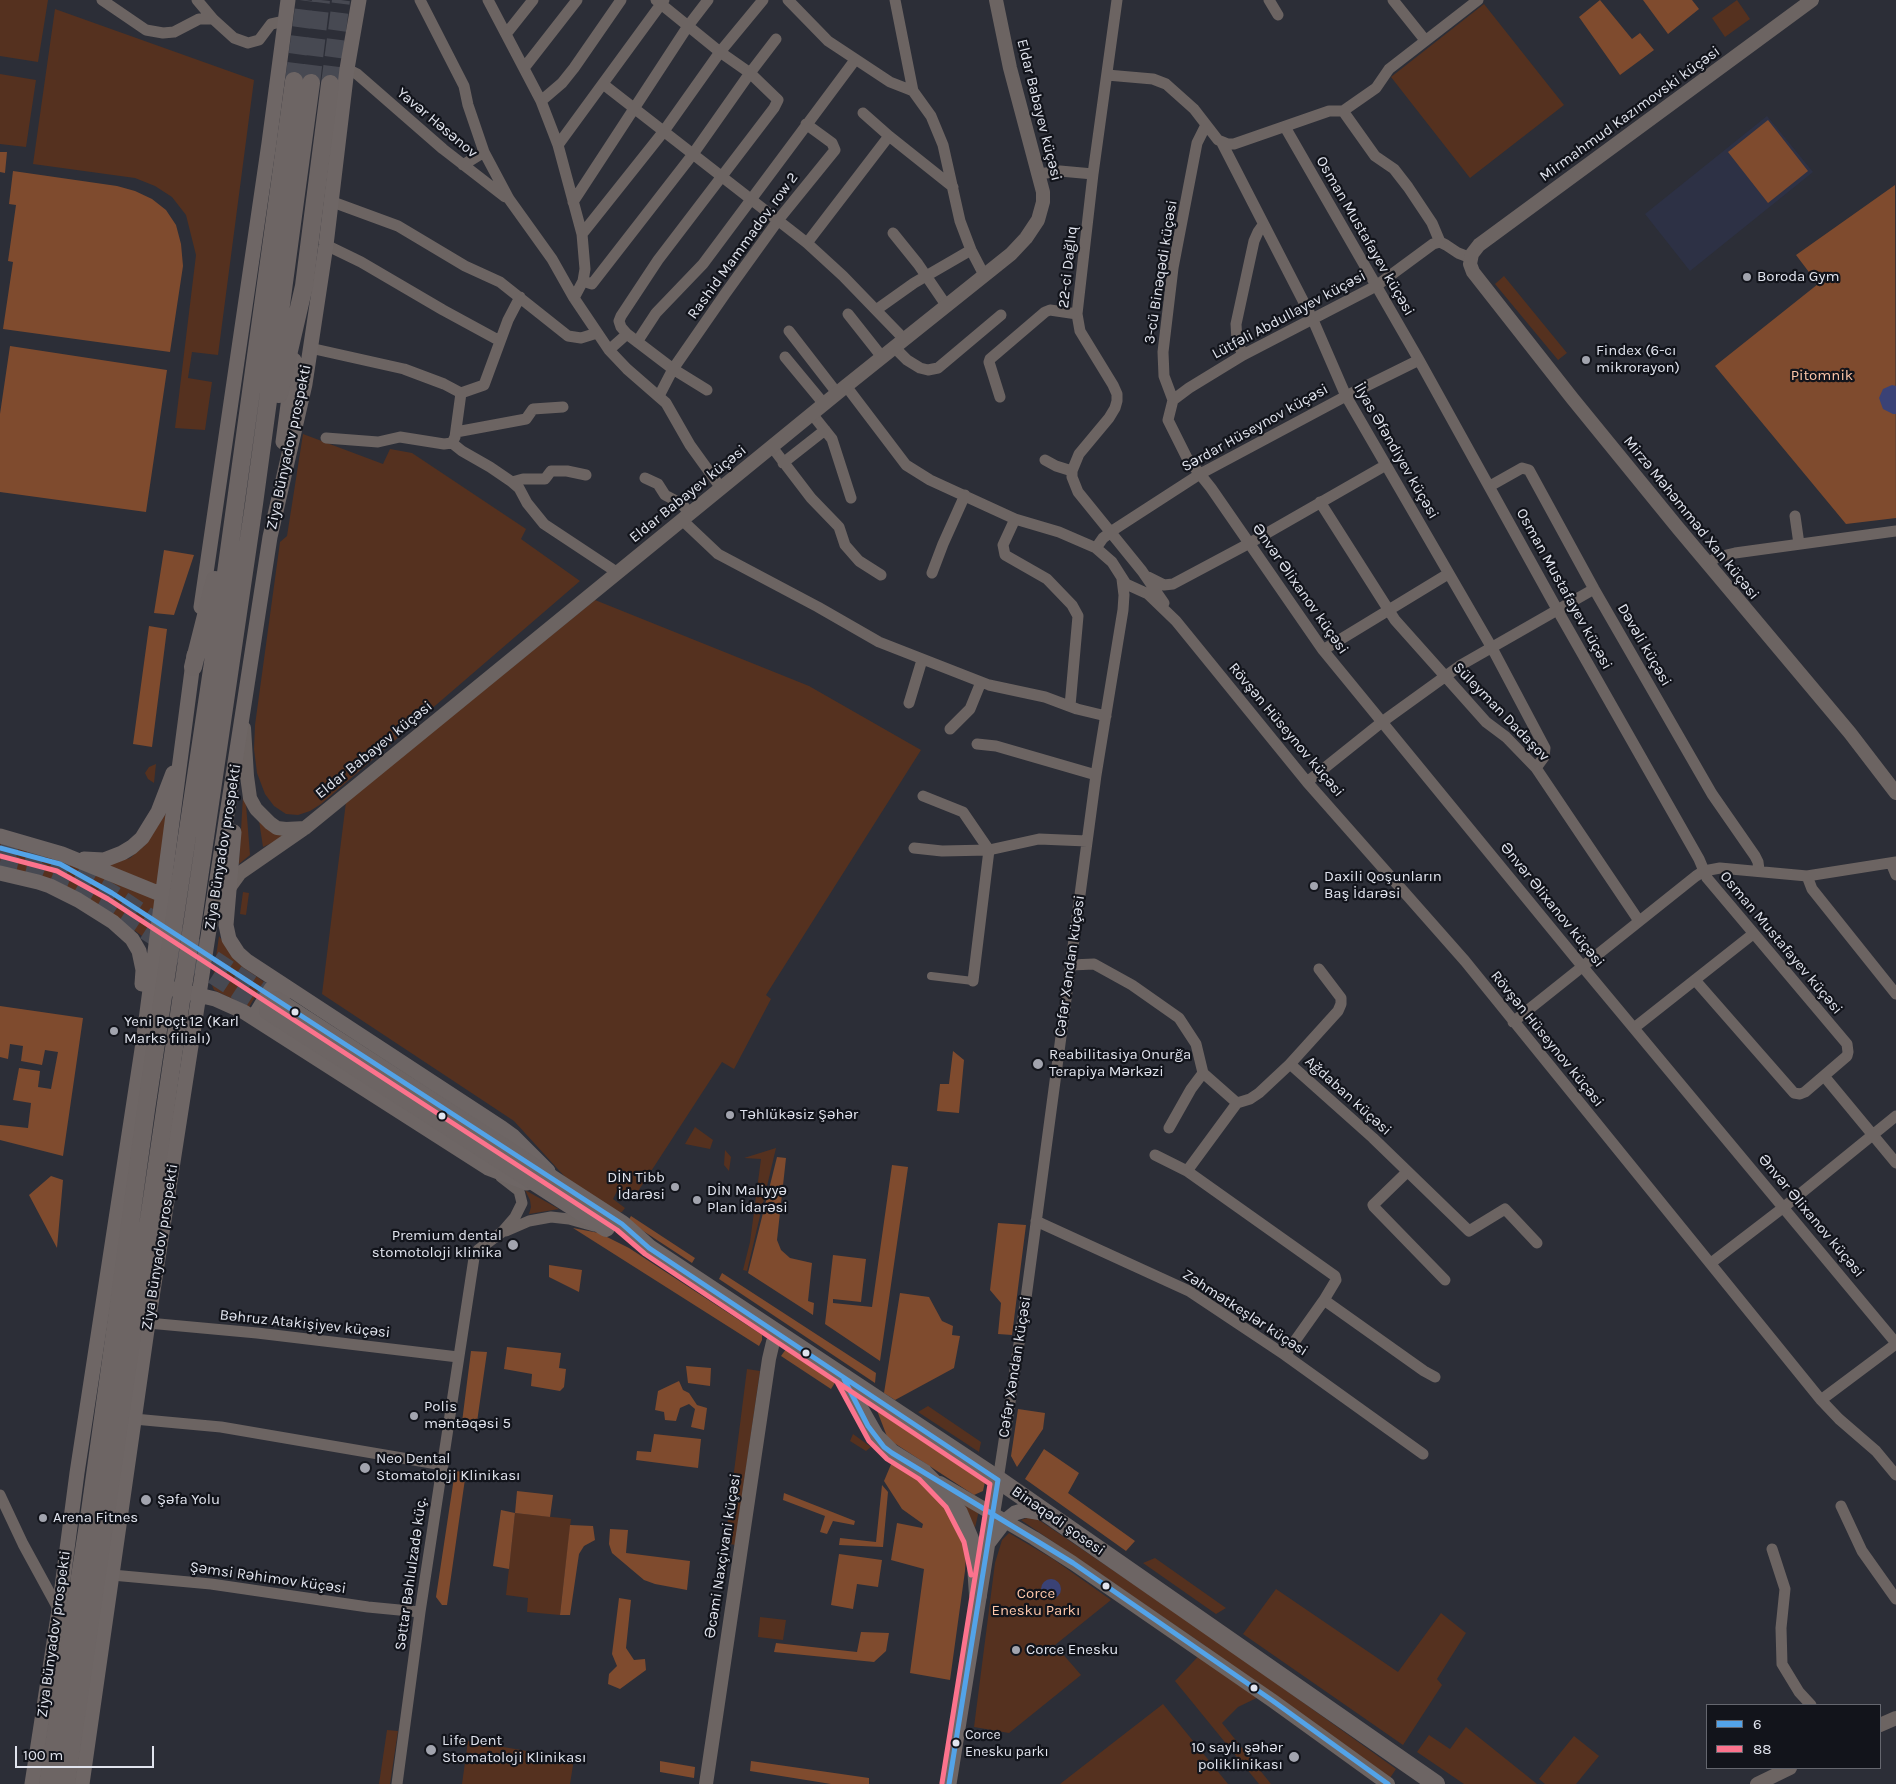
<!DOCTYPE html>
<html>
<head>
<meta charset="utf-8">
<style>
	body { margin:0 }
	#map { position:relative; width:1896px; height:1784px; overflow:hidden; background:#2c2e37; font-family:Karla,sans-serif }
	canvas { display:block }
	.legend { position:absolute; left:1706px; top:1704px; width:175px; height:65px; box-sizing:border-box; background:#12141b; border:1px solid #65676f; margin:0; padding:6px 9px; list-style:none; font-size:15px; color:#e1e4ee }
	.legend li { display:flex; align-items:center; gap:10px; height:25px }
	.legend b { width:25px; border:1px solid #65676f }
	.scale { position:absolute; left:15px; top:1746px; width:139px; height:22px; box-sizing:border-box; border:2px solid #e1e4ee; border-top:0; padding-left:6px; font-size:15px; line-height:18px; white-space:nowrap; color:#e1e4ee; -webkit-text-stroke:4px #12141b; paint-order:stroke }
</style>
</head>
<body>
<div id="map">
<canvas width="1896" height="1784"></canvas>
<ul class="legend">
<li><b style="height:6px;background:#53a3e8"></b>6</li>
<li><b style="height:6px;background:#fc738d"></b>88</li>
</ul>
<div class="scale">100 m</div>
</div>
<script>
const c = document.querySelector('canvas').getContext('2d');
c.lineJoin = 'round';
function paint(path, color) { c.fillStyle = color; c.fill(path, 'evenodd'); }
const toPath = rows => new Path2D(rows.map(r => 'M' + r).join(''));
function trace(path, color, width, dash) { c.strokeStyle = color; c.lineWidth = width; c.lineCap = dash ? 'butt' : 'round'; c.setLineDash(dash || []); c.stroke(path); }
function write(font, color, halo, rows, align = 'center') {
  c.font = font + ' Karla,sans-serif'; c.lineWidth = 4.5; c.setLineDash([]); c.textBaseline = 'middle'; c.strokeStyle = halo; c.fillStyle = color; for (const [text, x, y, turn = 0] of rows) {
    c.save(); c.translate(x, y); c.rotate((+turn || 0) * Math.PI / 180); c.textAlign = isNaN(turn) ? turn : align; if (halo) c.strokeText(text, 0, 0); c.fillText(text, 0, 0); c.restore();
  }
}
paint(toPath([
	[1767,116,1813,172,1690,271,1645,214]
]), '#2d3145');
paint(toPath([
	[0,0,48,0,38,62,0,56],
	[1737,0,1750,19,1725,37,1712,18],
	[1484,4,1564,105,1470,178,1391,77],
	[55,9,254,80,218,355,192,352,188,378,212,382,205,430,175,428,196,255,186,215,172,197,155,186,135,178,33,164],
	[0,74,36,80,26,147,0,144],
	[1504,276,1567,353,1558,360,1495,284],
	[303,434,383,464,390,449,412,453,526,529,521,539,580,581,321,804,310,811,298,815,286,814,274,806,265,794,257,773,254,749,255,725,280,542,287,536],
	[595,600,809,686,921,750,766,995,771,999,734,1069,722,1062,633,1199,618,1189,613,1199,625,1208,622,1212,618,1212,566,1178,514,1121,322,994,346,802],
	[156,764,154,783,148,779,145,773,149,767],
	[244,779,250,855,239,864],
	[167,812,157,885,103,866,130,858,145,845],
	[258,814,281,831,283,838,263,847],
	[0,842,46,853,155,899,150,942,118,918,0,867],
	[243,892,249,893,246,915,240,914],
	[219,936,237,962,264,982,249,1007,214,990,212,985],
	[695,1127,713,1140,710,1149,685,1144],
	[776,1148,747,1271,743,1270,750,1242,761,1159,744,1158],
	[725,1150,731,1157,729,1171,724,1165],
	[525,1190,559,1209,529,1214,531,1207,530,1200],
	[747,1369,760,1371,735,1545,725,1543],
	[928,1406,981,1442,979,1452,918,1412],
	[853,1434,871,1447,866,1451,850,1441],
	[955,1496,979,1510,975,1528],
	[515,1513,571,1519,560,1615,527,1612,528,1598,506,1595],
	[1033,1516,1213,1638,1396,1769,1390,1778,1267,1693,1238,1707,1222,1723,1271,1784,1259,1784,1175,1681,1207,1647,1021,1520],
	[1009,1533,1053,1559,1111,1600,1055,1645,1081,1675,1009,1733,974,1727,995,1563,1002,1540],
	[1155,1558,1226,1608,1216,1614,1143,1563],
	[1276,1589,1398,1672,1441,1613,1466,1633,1437,1679,1442,1685,1403,1745,1243,1634],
	[760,1617,786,1620,783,1640,758,1637],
	[1163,1704,1228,1784,1060,1784],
	[1466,1727,1537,1784,1464,1784,1417,1752,1429,1735,1450,1749],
	[387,1730,398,1731,390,1784,379,1784],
	[1574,1736,1599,1756,1576,1784,1545,1784,1539,1779],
	[468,1741,574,1759,570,1784,462,1784]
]), '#55311f');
paint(toPath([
	[1600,0,1632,39,1640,33,1654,50,1620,75,1579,17],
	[1643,0,1692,0,1699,9,1668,34],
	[1768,120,1808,171,1768,203,1728,152],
	[0,152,7,152,5,173,0,172],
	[13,171,117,186,135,191,152,199,166,210,176,225,181,244,183,266,170,352,3,329,13,262,8,261,16,205,9,204],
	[1895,185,1896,518,1846,524,1715,366,1818,284,1796,255],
	[10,346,167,370,146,512,0,492,0,414],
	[164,550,194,555,174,615,154,613],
	[149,626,167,629,152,747,133,744],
	[0,1006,83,1018,63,1156,0,1140,0,1125,28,1128,31,1103,13,1100,19,1068,40,1071,38,1087,51,1089,58,1052,45,1050,42,1065,21,1061,23,1046,10,1044,8,1059,0,1057],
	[953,1051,964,1060,959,1113,937,1111,940,1084,949,1084],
	[777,1157,786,1158,777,1240,781,1250,790,1258,812,1263,808,1301,814,1303,813,1315,748,1273],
	[892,1165,908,1167,880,1361,825,1324,833,1255,866,1259,861,1302,833,1299,833,1303,872,1307],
	[51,1176,63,1180,57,1248,29,1195],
	[631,1216,695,1258,692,1263,628,1221],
	[998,1223,1026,1225,1012,1335,998,1334,1001,1303,990,1290],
	[573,1228,599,1233,629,1248,759,1333,762,1335,762,1340,759,1346],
	[549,1265,582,1270,579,1292,549,1277],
	[722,1273,876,1373,875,1383,719,1279],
	[900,1293,929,1297,942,1321,953,1326,952,1335,960,1336,954,1368,895,1400,884,1393],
	[507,1347,561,1353,559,1368,566,1369,564,1387,560,1391,531,1386,532,1374,504,1369],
	[786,1349,836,1381,831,1389,781,1356],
	[471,1351,487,1352,476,1429,462,1422],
	[686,1366,711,1368,710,1386,688,1383],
	[679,1381,683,1390,689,1393,697,1405,707,1408,704,1430,691,1427,695,1409,689,1404,680,1408,676,1421,665,1420,664,1412,655,1410,658,1391],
	[876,1408,985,1482,983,1491,974,1495,888,1439],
	[1018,1409,1045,1413,1043,1429,1017,1467,1011,1456],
	[654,1434,701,1439,698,1468,636,1460,637,1451,651,1452],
	[1044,1449,1079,1473,1068,1493,1135,1541,1126,1551,1025,1479],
	[892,1462,922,1480,945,1503,963,1534,966,1554,965,1571,950,1680,910,1673,924,1569,891,1560,897,1523,922,1528,923,1524,902,1509,884,1481],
	[455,1471,466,1472,447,1605,442,1605,436,1597],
	[882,1485,888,1492,883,1547,839,1545,840,1538,876,1542],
	[517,1491,553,1495,550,1517,515,1513,509,1569,493,1566,501,1510,515,1513],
	[784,1493,855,1521,854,1525,833,1521,827,1534,820,1532,825,1516,783,1500],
	[570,1525,593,1526,595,1540,584,1546,579,1554,570,1615,560,1615],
	[610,1529,628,1530,626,1553,690,1561,687,1590,655,1584,644,1580,612,1553,609,1544],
	[839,1554,882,1560,878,1587,857,1584,853,1609,831,1605],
	[619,1598,631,1600,626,1648,634,1660,645,1659,646,1670,620,1689,608,1684,609,1674,617,1666,612,1654],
	[861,1632,889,1633,886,1651,874,1662,774,1652,776,1643,857,1652],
	[660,1761,695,1767,694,1778,660,1772],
	[751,1761,869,1778,869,1784,831,1784,750,1771]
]), '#7f4b2e');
paint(toPath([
	[1892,385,1896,386,1896,414,1893,414,1883,409,1879,398,1883,389],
	'1041 1589a10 10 0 1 1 20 0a10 10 0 1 1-20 0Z'
]), '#3a4276');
trace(toPath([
	[294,81,305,0],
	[311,83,321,0],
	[330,84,341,0],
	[0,848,41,858,75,872,112,893,276,1000],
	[0,862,38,871,69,884,106,905,268,1011]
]), '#474952', 18, [18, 9]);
trace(toPath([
	[931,976,973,981]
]), '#6c6462', 8);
trace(toPath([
	[102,0,146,30,163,33,174,32,199,19,213,19],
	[197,0,213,19,234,38,248,43,259,40,271,24,285,21],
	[420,0,464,86,468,105,484,152,509,199,552,259,574,298,609,350,627,369,666,403,690,445,721,488],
	[488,0,541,101,558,145,582,234,585,269,583,281,574,298],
	[788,0,828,41,890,82,913,91],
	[895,0,913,91,931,116,943,145,960,221,971,250,984,275],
	[1117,0,1093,174,1077,314,1080,331,1113,385,1117,394,1117,401,1115,408,1109,418,1079,454,1072,471,1072,477,1078,492,1142,571,1164,603],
	[1269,0,1278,15],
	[1393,0,1425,40],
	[506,34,533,0],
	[524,68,577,0],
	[347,69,357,74,443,149,505,197],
	[1107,75,1153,79,1166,84,1194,109,1218,140,1228,144,1234,144,1329,111,1343,111,1376,88,1389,69,1478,0],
	[603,84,807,243,843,276,904,339],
	[541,101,562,83,574,68,621,0],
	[1343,111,1375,156,1394,169,1408,187,1432,223,1440,242],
	[863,113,889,136],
	[1206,125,1197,143,1173,268,1163,352,1164,376,1173,400,1168,420,1187,458,1211,488,1323,650,1582,966,1896,1343],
	[1285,127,1419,360,1558,611,1699,859,1707,878,1847,1044,1848,1052,1847,1056,1805,1092,1800,1094,1794,1093,1695,980],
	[1222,143,1313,320,1346,396,1492,648,1545,748,1544,757,1536,768],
	[558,145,664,0],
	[463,165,484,152],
	[1039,174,1060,171,1093,174],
	[330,201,398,226,465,266,500,282,568,336,581,338,597,333],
	[573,202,688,26,708,0],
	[893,233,918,264,946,305],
	[582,234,664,131,720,52,763,0],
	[807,243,889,136,953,187],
	[326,245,361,262,443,310,500,341],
	[583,281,592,284,693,154,750,73,776,39],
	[876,310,914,283,971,250],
	[848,314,882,357],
	[789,331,837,393],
	[627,334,621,327,619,321,621,316,658,260,774,108,778,100,750,73,720,52,656,0],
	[637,342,656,313,703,264,855,60],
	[894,347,907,360,920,368,928,370,938,368,1001,315],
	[310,348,404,369,444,384,461,393],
	[609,350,627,334,673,369,707,390],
	[1243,355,1237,341,1236,324,1254,241,1258,232,1263,225],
	[785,357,824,404],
	[846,386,906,465,930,480,1015,519,1059,532,1096,548,1112,562,1126,584,1148,594,1176,621,1307,782,1465,961,1821,1400,1839,1419,1876,1451,1896,1475],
	[659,396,673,369,725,294,779,219,835,150,832,143,806,124],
	[1000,397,989,362,990,359,1045,312,1050,310,1077,314],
	[1173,400,1189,388,1243,355,1376,286,1433,244,1440,242,1446,245,1458,253,1471,258],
	[812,414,832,439,851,498],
	[456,432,526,419,533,409,563,407],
	[326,438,378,442,400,437,444,444,452,443,455,437,461,393,484,385,508,320,520,297],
	[452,443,462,451,490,467,512,482,519,488,527,503,544,524,618,573],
	[772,447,811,498,839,527,845,545,859,561,881,575],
	[1045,460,1056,466,1072,471],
	[783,463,825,430],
	[645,478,658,484,665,495,682,504,690,514],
	[512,482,523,479,545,479,551,471,567,471,586,475],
	[1490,486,1522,468,1529,470,1594,589,1712,794,1755,856,1758,862,1759,870],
	[1320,502,1395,620,1486,722,1506,737,1536,768,1639,921],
	[1795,516,1799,544],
	[1015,519,1003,545,1005,555,1047,579,1072,605,1078,616,1070,706],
	[682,520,718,554,818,607,879,642,989,685,1045,697,1077,709,1106,716],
	[1096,548,1103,538,1115,529,1200,474,1346,396,1419,360],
	[1707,563,1718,557,1735,553,1896,531],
	[932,573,943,544,965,495],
	[1148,577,1164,585,1173,584,1248,544,1386,465],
	[1323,650,1448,574],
	[909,703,922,660],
	[950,729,970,709,981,682],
	[977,744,996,746,1096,775],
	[1307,782,1382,722,1461,665,1594,589],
	[923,796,963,812,989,850,973,981],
	[914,848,942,851,989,850,1039,839,1087,841],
	[1891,863,1896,875],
	[1807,876,1812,889,1896,994],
	[1071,965,1094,964,1132,985,1179,1018,1196,1044,1203,1073,1237,1103,1250,1099,1259,1093,1290,1064,1373,1138,1469,1231,1505,1209,1537,1243],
	[1513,1022,1696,876,1704,871,1720,868,1807,876,1896,862],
	[1634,1028,1753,934],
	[1290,1064,1338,1011,1341,1004,1341,998,1319,969],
	[1824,1076,1896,1163],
	[1169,1128,1191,1089,1203,1073],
	[1155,1155,1187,1171,1335,1276,1336,1280,1324,1300,1285,1355],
	[1187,1171,1237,1103],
	[1407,1172,1373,1205,1374,1207,1445,1280],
	[1036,1221,1189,1291,1285,1355,1423,1454],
	[506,1231,529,1221,551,1217,569,1219,594,1226],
	[1711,1263,1784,1207,1896,1116],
	[1324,1300,1424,1371,1435,1377],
	[148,1323,257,1333,458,1357],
	[1821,1400,1896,1344],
	[134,1419,221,1427,443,1465],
	[998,1480,1026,1298,1096,775,1123,610,1124,595,1122,579],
	[0,1495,23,1544,59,1610],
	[1841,1506,1862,1551,1896,1599],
	[1772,1549,1785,1589,1781,1628,1782,1664,1799,1692,1811,1705],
	[112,1575,211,1584,368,1607,420,1612],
	[397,1784,420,1612,474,1258,478,1250,502,1232,515,1217,522,1203,519,1191,501,1177]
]), '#6c6462', 11);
trace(toPath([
	[1812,0,1479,245,1472,254,1470,264,1473,272,1572,398,1678,528,1850,733,1896,793],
	[244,728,247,776,250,798,256,809,270,823,277,828,286,829,305,828],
	[227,891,240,873,305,828,846,386,1011,254,1026,238,1038,220,1043,202,1043,192,1010,68,996,0],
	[940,1483,1034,1538,1073,1563,1273,1701,1388,1784],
	[1880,1725,1896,1718],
	[706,1784,769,1359,773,1342,779,1334],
	[1757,1784,1790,1768]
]), '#6c6462', 14);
trace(toPath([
	[283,442,294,360],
	[201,607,269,143,288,0],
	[234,832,226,925,229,939,238,953,247,961,502,1128,513,1136,548,1171],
	[0,836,62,854,170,898],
	[84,859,104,860,122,853,132,847,142,838,158,812,173,773],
	[0,873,38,882,50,886,78,900,113,922,132,939,139,951,143,970,142,984],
	[158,977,165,987,215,999,244,1012,488,1168,527,1183],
	[266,1025,259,1018,257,1012,271,989,276,986,290,991],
	[989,1542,1005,1521,1015,1513,1025,1510,1047,1514],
	[32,1784,59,1610,77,1473,143,1043,194,655],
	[82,1784,148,1323,270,537,305,384,326,245,347,69,359,0],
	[949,1784,998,1480]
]), '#6e6665', 15);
trace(toPath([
	[279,394,304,286,330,84],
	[193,667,215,580],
	[276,1000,622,1224,649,1248,996,1478,1436,1784],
	[268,1011,606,1228],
	[844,1377,859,1408,875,1436,892,1453,924,1473,947,1496,959,1513,975,1551,978,1595],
	[48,1784,89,1518,146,1110,220,616,294,81],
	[66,1784,254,504,311,83]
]), '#6d6564', 18);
trace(toPath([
	[0,848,60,864,112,893,622,1224,649,1248,998,1480,949,1784],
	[844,1379,868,1426,884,1447,892,1453,1073,1563,1273,1701,1388,1784]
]), '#53a3e8', 5);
trace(toPath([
	[0,856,57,871,108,899,617,1230,645,1254,990,1484,942,1783],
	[837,1382,869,1441,887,1459,919,1479,946,1507,964,1542,971,1575]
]), '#fc738d', 5);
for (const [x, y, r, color] of [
	[1747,277,5,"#a2a4ae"],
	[1586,360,5,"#a2a4ae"],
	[1314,886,5,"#a2a4ae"],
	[295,1012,4.5,"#e1e4ee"],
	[114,1031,5,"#a2a4ae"],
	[1038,1064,6,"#a2a4ae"],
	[730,1115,5,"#a2a4ae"],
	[442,1116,4.5,"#e1e4ee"],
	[675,1187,5,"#a2a4ae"],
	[697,1200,5,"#a2a4ae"],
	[513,1245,6,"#a2a4ae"],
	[806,1353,4.5,"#e1e4ee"],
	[414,1416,5,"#a2a4ae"],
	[365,1468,6,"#a2a4ae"],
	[146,1500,6,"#a2a4ae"],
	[43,1518,5,"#a2a4ae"],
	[1106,1586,4.5,"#e1e4ee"],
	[1016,1650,5,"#a2a4ae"],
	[1254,1688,4.5,"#e1e4ee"],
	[956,1743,4.5,"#e1e4ee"],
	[431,1750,6,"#a2a4ae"],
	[1294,1757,6,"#a2a4ae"]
]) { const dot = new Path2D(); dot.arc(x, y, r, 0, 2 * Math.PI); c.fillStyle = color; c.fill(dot); trace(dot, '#12141b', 2); }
write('14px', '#e1e4ee', '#12141b', [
	["Corce",965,1735],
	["Enesku parkı",965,1752]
], 'left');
write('15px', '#e1e4ee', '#12141b', [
	["Eldar Babayev küçəsi",1039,110,76],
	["Mirmahmud Kazımovski küçəsi",1630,114,-36],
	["Yavər Həsənov",437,123,40],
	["Osman Mustafayev küçəsi",1365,236,60],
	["Rashid Mammadov, row 2",743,246,-54],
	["22-ci Dağlıq",1068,267,-84],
	["3-cü Binəqədi küçəsi",1161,272,-81],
	["Lütfəli Abdullayev küçəsi",1289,315,-28],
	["Sərdar Hüseynov küçəsi",1255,428,-29],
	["Ziya Bünyadov prospekti",289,447,-78],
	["İlyas Əfəndiyev küçəsi",1396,451,60],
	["Eldar Babayev küçəsi",688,494,-39],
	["Mirzə Məhəmməd Xan küçəsi",1691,518,51],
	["Ənvər Əlixanov küçəsi",1300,589,55],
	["Osman Mustafayev küçəsi",1564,589,61],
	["Dəvəli küçəsi",1644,645,60],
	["Süleyman Dadaşov",1501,712,46],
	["Rövşən Hüseynov küçəsi",1286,730,50],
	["Eldar Babayev küçəsi",374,750,-39],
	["Ziya Bünyadov prospekti",223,847,-81],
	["Ənvər Əlixanov küçəsi",1552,905,51],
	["Osman Mustafayev küçəsi",1781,943,50],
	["Cəfər Xəndan küçəsi",1070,966,-82],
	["Rövşən Hüseynov küçəsi",1547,1039,51],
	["Ağdaban küçəsi",1348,1096,42],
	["Ənvər Əlixanov küçəsi",1811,1216,50],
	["Ziya Bünyadov prospekti",160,1247,-81],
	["Zəhmətkeşlər küçəsi",1245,1313,33],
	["Bəhruz Atakişiyev küçəsi",305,1324,6],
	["Cəfər Xəndan küçəsi",1015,1367,-81],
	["Binəqədi şosesi",1058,1521,35],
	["Əcəmi Naxçivani küçəsi",723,1556,-81],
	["Səttar Bəhlulzadə küç.",411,1574,-82],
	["Şəmsi Rəhimov küçəsi",268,1578,8],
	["Ziya Bünyadov prospekti",54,1634,-82]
]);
write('15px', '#e1e4ee', '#12141b', [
	["Boroda Gym",1757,277],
	["Findex (6-cı",1596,351],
	["mikrorayon)",1596,368],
	["Daxili Qoşunların",1324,877],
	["Baş İdarəsi",1324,894],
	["Yeni Poçt 12 (Karl",124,1022],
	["Marks filialı)",124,1039],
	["Reabilitasiya Onurğa",1049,1055],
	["Terapiya Mərkəzi",1049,1072],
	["Təhlükəsiz Şəhər",740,1115],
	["DİN Tibb",665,1178,"right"],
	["İdarəsi",665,1195,"right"],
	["DİN Maliyyə",707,1191],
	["Plan İdarəsi",707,1208],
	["Premium dental",502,1236,"right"],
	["stomotoloji klinika",502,1253,"right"],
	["Polis",424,1407],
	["məntəqəsi 5",424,1424],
	["Neo Dental",376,1459],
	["Stomatoloji Klinikası",376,1476],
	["Şəfa Yolu",157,1500],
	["Arena Fitnes",53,1518],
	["Corce Enesku",1026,1650],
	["Life Dent",442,1741],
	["Stomatoloji Klinikası",442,1758],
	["10 saylı şəhər",1283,1748,"right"],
	["poliklinikası",1283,1765,"right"]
], 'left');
write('15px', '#fec7aa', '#12141b', [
	["Pitomnik",1822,376],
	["Corce",1036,1594],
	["Enesku Parkı",1036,1611]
]);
</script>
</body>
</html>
